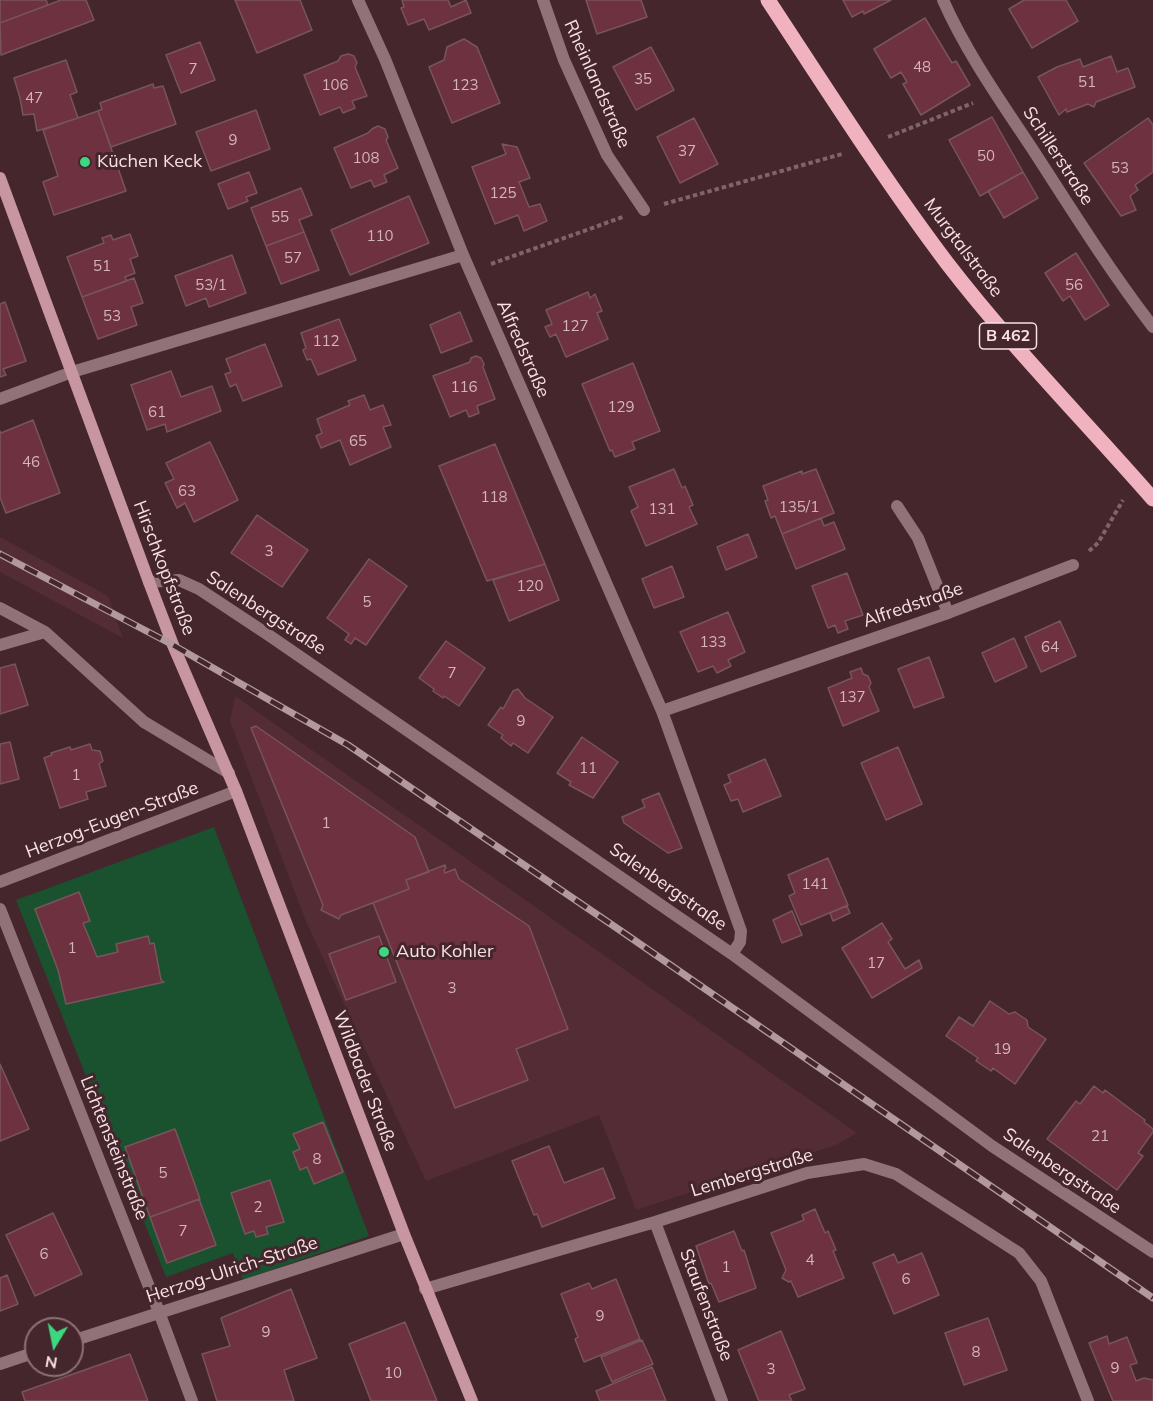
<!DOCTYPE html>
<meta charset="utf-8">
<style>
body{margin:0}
#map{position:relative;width:1153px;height:1401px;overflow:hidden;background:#45262d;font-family:Mulish,sans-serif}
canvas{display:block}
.north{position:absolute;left:24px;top:1317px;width:60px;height:60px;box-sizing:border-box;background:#45262d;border:2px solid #8c7177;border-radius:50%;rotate:190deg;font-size:16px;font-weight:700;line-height:24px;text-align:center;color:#f7e1e5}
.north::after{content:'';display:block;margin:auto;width:21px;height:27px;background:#3cd77e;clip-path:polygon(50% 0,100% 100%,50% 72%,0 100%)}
</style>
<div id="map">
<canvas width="1153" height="1401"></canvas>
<div class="north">N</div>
</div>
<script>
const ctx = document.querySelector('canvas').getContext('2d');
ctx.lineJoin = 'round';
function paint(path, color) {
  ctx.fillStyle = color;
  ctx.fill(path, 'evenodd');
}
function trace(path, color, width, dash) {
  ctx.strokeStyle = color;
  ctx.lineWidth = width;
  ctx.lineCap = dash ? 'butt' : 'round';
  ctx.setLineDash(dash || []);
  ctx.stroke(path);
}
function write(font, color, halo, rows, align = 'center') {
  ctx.font = font + ' Mulish,sans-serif';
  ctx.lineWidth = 6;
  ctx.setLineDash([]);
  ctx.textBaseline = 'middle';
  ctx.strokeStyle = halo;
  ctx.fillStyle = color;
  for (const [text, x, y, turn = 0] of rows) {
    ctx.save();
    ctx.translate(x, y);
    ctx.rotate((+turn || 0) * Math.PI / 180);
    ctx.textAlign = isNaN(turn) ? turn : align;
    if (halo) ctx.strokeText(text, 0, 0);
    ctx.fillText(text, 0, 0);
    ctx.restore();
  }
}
paint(new Path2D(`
 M 0,537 L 108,596 L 123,638 L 0,572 Z
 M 235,696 L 857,1133 L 836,1145 L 636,1210 L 599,1115 L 426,1181 L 305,919 L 230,721 Z`), '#532c35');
paint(new Path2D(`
 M 214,827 L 369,1236 L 243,1280 L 233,1253 L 166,1277 L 16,900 Z`), '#1a5230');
const building = new Path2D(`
 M 0,0 L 46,0 L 48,5 L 0,23 Z
 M 61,0 L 86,0 L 94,20 L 1,55 L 0,23 Z
 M 235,0 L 300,0 L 312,30 L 257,53 Z
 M 402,0 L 448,0 L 451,7 L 466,0 L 471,13 L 429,30 L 424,19 L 408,25 L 401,8 L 404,7 Z
 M 586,0 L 641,0 L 647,17 L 597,34 Z
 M 843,0 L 891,0 L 864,14 L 863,11 L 852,17 Z
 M 1024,0 L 1066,0 L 1078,21 L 1032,48 L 1009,9 Z
 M 925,18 L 952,63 L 956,61 L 970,85 L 921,115 L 903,84 L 907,82 L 901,72 L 891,78 L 874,49 Z
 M 464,39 L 477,47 L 500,103 L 452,123 L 429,67 L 444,60 L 447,47 Z
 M 200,42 L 215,80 L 181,93 L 166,55 Z
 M 651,47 L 674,90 L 636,110 L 613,67 Z
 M 348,54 L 354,56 L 357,63 L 355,67 L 367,96 L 352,101 L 355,108 L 343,113 L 340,107 L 320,115 L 304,75 L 338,61 L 341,56 Z
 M 1111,56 L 1117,72 L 1128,68 L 1135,87 L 1096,102 L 1094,107 L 1088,104 L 1067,112 L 1066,109 L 1059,115 L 1038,77 L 1057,67 L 1080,59 L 1083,67 Z
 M 66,60 L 77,92 L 70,95 L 78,118 L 37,131 L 34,114 L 23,115 L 20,98 L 14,78 Z
 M 153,84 L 154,88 L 163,86 L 176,124 L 111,147 L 98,111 L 102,109 L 100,103 Z
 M 256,110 L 270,149 L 211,171 L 196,132 Z
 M 98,111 L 126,191 L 54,215 L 43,182 L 58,176 L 43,130 Z
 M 992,117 L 1023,172 L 980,196 L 949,140 Z
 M 694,118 L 718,164 L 680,183 L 657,137 Z
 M 1148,118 L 1153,125 L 1153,172 L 1135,185 L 1138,190 L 1130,196 L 1136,210 L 1121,216 L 1084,163 Z
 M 378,126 L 385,129 L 388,137 L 386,140 L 398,168 L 384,175 L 387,182 L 374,187 L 371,180 L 351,188 L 334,148 L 368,133 L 372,129 Z
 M 502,144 L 517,147 L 530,178 L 519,182 L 529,207 L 540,204 L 547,221 L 524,231 L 518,215 L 495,224 L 472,167 L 506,154 Z
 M 249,172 L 257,193 L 246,197 L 248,201 L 228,209 L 218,184 Z
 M 1023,172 L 1038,198 L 1004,218 L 988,191 Z
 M 301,188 L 312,215 L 299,220 L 304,232 L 266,246 L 251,208 Z
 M 409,196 L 429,243 L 350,275 L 331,230 Z
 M 304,232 L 319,270 L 281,284 L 266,246 Z
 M 130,234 L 138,256 L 130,259 L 135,273 L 125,277 L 127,281 L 82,297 L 67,257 L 104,243 L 102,238 L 111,235 L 113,240 Z
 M 1076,253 L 1109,305 L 1085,320 L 1070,296 L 1063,301 L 1045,273 Z
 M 232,255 L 246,293 L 209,307 L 206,298 L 186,306 L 175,276 Z
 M 134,278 L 143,303 L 131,307 L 137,325 L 98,339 L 82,297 Z
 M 588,292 L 590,298 L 595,294 L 602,311 L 597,313 L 608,339 L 566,357 L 556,334 L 550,337 L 545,327 L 552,324 L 546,310 Z
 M 5,302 L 26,361 L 3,369 L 6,375 L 0,377 L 0,304 Z
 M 460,312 L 472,341 L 441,353 L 430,325 Z
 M 339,319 L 356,360 L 318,375 L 311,359 L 307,360 L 303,350 L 306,348 L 301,333 Z
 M 265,344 L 282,386 L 243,401 L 236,384 L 230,387 L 225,374 L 231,372 L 226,359 Z
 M 476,356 L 481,358 L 484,364 L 483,367 L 495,399 L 477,406 L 479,413 L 469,417 L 466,410 L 450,417 L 433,376 L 470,362 L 471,358 Z
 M 633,363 L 660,431 L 632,442 L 635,449 L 615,457 L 612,450 L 610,451 L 582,384 Z
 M 171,371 L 181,397 L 212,386 L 221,411 L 167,432 L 165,424 L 147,430 L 131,385 Z
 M 364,395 L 370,410 L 383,405 L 391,425 L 383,427 L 391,447 L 350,465 L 340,440 L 321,448 L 316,436 L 322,433 L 317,419 L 350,405 L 348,401 Z
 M 33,420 L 60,493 L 6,513 L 0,497 L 0,431 L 1,433 Z
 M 210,442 L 238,500 L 194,522 L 185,503 L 177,508 L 165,483 L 174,479 L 166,463 Z
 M 495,444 L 545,564 L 487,581 L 439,466 Z
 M 674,469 L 682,488 L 685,486 L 693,505 L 689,507 L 697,524 L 646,546 L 631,511 L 638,507 L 629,487 Z
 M 816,469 L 834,513 L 782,534 L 775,516 L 771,518 L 765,501 L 768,500 L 763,486 L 802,471 L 802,474 Z
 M 257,515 L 308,550 L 282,587 L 231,553 Z
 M 821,518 L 824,526 L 834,522 L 845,549 L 796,569 L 782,534 Z
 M 748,534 L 757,557 L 726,570 L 717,547 Z
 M 369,559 L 407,586 L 366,645 L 355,638 L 351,644 L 345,640 L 349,634 L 327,618 Z
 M 545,564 L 559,600 L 509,621 L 493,580 Z
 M 672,566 L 684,597 L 654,608 L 642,579 Z
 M 847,573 L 863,615 L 845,621 L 848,629 L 838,633 L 835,625 L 828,628 L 812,586 Z
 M 728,612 L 745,652 L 728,660 L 731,666 L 717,673 L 713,666 L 698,672 L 680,632 Z
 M 1060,621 L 1076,656 L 1041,672 L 1025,637 Z
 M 1014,638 L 1027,667 L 995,682 L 982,653 Z
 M 446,641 L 485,668 L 459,706 L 444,696 L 443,698 L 433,691 L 434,689 L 419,678 Z
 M 929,657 L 944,697 L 914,708 L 898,669 Z
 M 15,664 L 28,705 L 0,714 L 0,668 Z
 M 861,668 L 863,674 L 868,676 L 871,683 L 869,687 L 879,711 L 843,726 L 828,688 L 852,678 L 850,672 Z
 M 518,689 L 525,698 L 553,717 L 528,753 L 513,743 L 511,746 L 501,738 L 503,735 L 488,725 L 501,707 L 503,709 L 513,691 Z
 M 256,726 L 415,837 L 429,872 L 406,880 L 409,889 L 341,915 L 339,919 L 321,910 L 323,905 L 251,728 Z
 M 582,737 L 618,762 L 593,798 L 569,785 L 571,782 L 557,773 Z
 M 10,742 L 19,779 L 0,784 L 0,744 Z
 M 90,744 L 92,750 L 100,751 L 103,761 L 99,764 L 106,786 L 86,792 L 88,799 L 60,808 L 44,758 L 52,755 L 51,753 L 70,747 L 71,750 Z
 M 898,747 L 922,804 L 886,820 L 861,763 Z
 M 765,759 L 781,796 L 743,812 L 738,799 L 731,801 L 724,785 L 731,782 L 728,775 Z
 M 659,793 L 682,848 L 668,853 L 624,823 L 622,817 L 645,807 L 642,800 Z
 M 828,858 L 848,905 L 801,925 L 789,896 L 795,893 L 788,875 Z
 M 445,865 L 446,868 L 444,870 L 445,873 L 455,869 L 459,879 L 529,926 L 568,1029 L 516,1049 L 528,1080 L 455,1108 L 373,903 L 409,889 L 406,880 Z
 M 79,892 L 90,921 L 83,923 L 97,957 L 118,952 L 116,944 L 148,936 L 150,944 L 154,943 L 161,980 L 164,982 L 66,1004 L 58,970 L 35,909 Z
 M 847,906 L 850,913 L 833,921 L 830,913 Z
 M 792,911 L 802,935 L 782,943 L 773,920 Z
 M 882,923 L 892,939 L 888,942 L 905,969 L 919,960 L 922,968 L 872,998 L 842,948 Z
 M 379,936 L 396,982 L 346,1000 L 329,954 Z
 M 990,1001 L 1009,1014 L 1015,1012 L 1027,1020 L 1028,1027 L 1046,1039 L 1015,1084 L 993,1068 L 991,1071 L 976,1061 L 978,1058 L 946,1036 L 959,1017 L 973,1026 Z
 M 0,1064 L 29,1129 L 0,1141 Z
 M 1094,1086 L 1103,1093 L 1105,1090 L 1145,1120 L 1144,1122 L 1153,1129 L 1153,1132 L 1138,1153 L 1143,1156 L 1117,1190 L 1047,1139 L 1076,1101 L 1080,1104 Z
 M 323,1122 L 343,1172 L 314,1184 L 307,1167 L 300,1170 L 293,1152 L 300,1149 L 293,1134 Z
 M 175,1129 L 200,1199 L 150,1217 L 125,1147 Z
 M 549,1146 L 564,1183 L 603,1168 L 615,1198 L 542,1227 L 537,1214 L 534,1215 L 512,1161 Z
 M 270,1180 L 284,1222 L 266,1227 L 268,1234 L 256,1237 L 254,1231 L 245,1234 L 231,1193 Z
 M 199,1199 L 216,1245 L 167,1263 L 150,1217 Z
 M 815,1209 L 825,1233 L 828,1231 L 836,1250 L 833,1251 L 844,1278 L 798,1297 L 791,1281 L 789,1282 L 782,1278 L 786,1270 L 771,1233 L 804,1220 L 802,1215 Z
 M 53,1213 L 82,1274 L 35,1296 L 6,1235 Z
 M 734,1231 L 742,1251 L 744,1250 L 756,1288 L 719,1302 L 711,1283 L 709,1284 L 696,1246 Z
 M 922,1253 L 939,1295 L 894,1314 L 873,1263 L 894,1254 L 898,1263 Z
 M 7,1275 L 18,1304 L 0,1311 L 0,1278 Z
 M 616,1279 L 640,1339 L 584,1362 L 575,1339 L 578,1337 L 561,1294 L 589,1283 L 592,1289 Z
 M 291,1289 L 317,1358 L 284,1370 L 294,1401 L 217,1401 L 202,1354 L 230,1346 L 221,1318 Z
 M 988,1318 L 1007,1370 L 964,1385 L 945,1333 Z
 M 405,1322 L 437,1401 L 371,1401 L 349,1344 Z
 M 781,1331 L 805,1389 L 789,1395 L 792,1401 L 759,1401 L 738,1350 Z
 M 1107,1336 L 1109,1344 L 1127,1337 L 1137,1363 L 1130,1365 L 1136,1381 L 1144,1378 L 1153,1380 L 1153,1401 L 1113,1401 L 1089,1343 Z
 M 642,1340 L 653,1364 L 612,1382 L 601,1357 Z
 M 130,1354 L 148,1401 L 25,1401 L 22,1392 Z
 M 652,1367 L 666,1401 L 600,1401 L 596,1391 Z`);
paint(building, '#6d3140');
trace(building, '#78545b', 1.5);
trace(new Path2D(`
 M 888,137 L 973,103
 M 664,204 L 842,154
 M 491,264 L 623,217
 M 1089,551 L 1098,543 L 1123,500`), '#80646a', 4, [4.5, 3]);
trace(new Path2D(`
 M 897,506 L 918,538 L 948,613`), '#907278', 12);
trace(new Path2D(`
 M 358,0 L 385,59 L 463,255 L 662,711 L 741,931 L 740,942 L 732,954
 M 543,0 L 564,60 L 607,155 L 644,210
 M 943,0 C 967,54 1002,103 1035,153 C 1073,212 1110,271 1153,327
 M 0,399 L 72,372 L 463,255
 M 149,582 L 179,580 L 199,589 L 270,636 L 732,954 L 992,1146 L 1153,1252
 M 0,608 L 45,632 L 144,722 L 229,773
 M 0,645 L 45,632
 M 662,711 L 948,613 L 1073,565
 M 0,882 L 236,791
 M 0,909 L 159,1312 L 192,1401
 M 655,1222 L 722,1401
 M 425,1289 L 655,1222 L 807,1173 L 864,1164 L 896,1174 L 1019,1253 L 1041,1281 L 1088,1401
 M 72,1341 L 404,1234
 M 0,1364 L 36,1352`), '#907278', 12);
trace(new Path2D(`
 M 0,178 L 149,582 L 173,645 L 236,791 L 404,1234 L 472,1401`), '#c796a0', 12);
trace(new Path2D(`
 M 768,0 C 826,88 883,178 947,263 C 1010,345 1084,420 1153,499`), '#f1b2bf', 15);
const rail = new Path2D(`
 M 0,554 L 173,645 L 348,745 L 624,933 L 1153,1298`);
trace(rail, '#b2999e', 7);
trace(rail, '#45262d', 4.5, [14]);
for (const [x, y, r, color] of [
 [85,162,6,"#3cd77e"],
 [384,952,6,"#3cd77e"]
]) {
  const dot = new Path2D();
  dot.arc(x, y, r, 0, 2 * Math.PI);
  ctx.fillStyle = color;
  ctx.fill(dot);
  trace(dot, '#45262d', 2);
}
write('15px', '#d4b5bc', null, [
 ["48",922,67],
 ["7",193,69],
 ["35",643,79],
 ["51",1087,82],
 ["106",335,85],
 ["123",465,85],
 ["47",34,98],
 ["9",233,140],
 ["37",687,151],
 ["50",986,156],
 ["108",366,158],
 ["53",1120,168],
 ["125",503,193],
 ["55",280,217],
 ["110",380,236],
 ["57",293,258],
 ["51",102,266],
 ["53/1",211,285],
 ["56",1074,285],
 ["53",112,316],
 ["127",575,326],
 ["112",326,341],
 ["116",464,387],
 ["129",621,407],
 ["61",157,412],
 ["65",358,441],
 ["46",31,462],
 ["63",187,491],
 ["118",494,497],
 ["135/1",799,507],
 ["131",662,509],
 ["3",269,551],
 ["120",530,586],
 ["5",367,602],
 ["133",713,642],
 ["64",1050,647],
 ["7",452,673],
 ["137",852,697],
 ["9",521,721],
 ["11",588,768],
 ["1",76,775],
 ["1",326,823],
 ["141",815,884],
 ["1",72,948],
 ["17",876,963],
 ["3",452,988],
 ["19",1002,1049],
 ["21",1100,1136],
 ["8",317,1159],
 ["5",163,1173],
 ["2",258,1207],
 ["7",183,1231],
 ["6",44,1254],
 ["4",810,1260],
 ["1",726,1267],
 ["6",906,1279],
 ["9",600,1316],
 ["9",266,1332],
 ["8",976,1352],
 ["9",1115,1368],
 ["3",771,1369],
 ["10",393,1373]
]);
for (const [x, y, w] of [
 [1008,336,57]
]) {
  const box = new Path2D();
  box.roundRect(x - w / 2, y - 13, w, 26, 4.5);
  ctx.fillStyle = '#45262d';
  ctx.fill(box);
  trace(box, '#f7e1e5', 1.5);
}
write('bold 16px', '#f7e1e5', null, [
 ["B 462",1008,336]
]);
write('18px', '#f7e1e5', '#45262d', [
 ["Rheinlandstraße",597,84,66],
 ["Schillerstraße",1058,156,57],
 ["Murgtalstraße",963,248,53],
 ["Alfredstraße",523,349,66],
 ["Hirschkopfstraße",164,568,69],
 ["Alfredstraße",913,605,-19],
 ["Salenbergstraße",266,613,33],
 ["Herzog-Eugen-Straße",112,820,-21],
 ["Salenbergstraße",668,887,35],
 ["Wildbader Straße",365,1081,69],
 ["Lichtensteinstraße",114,1148,68],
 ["Salenbergstraße",1062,1171,34],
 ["Lembergstraße",752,1173,-17],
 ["Herzog-Ulrich-Straße",232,1270,-18],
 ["Staufenstraße",706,1305,69]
]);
write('18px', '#f7e1e5', '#45262d', [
 ["Küchen Keck",97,162],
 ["Auto Kohler",396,952]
], 'left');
</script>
